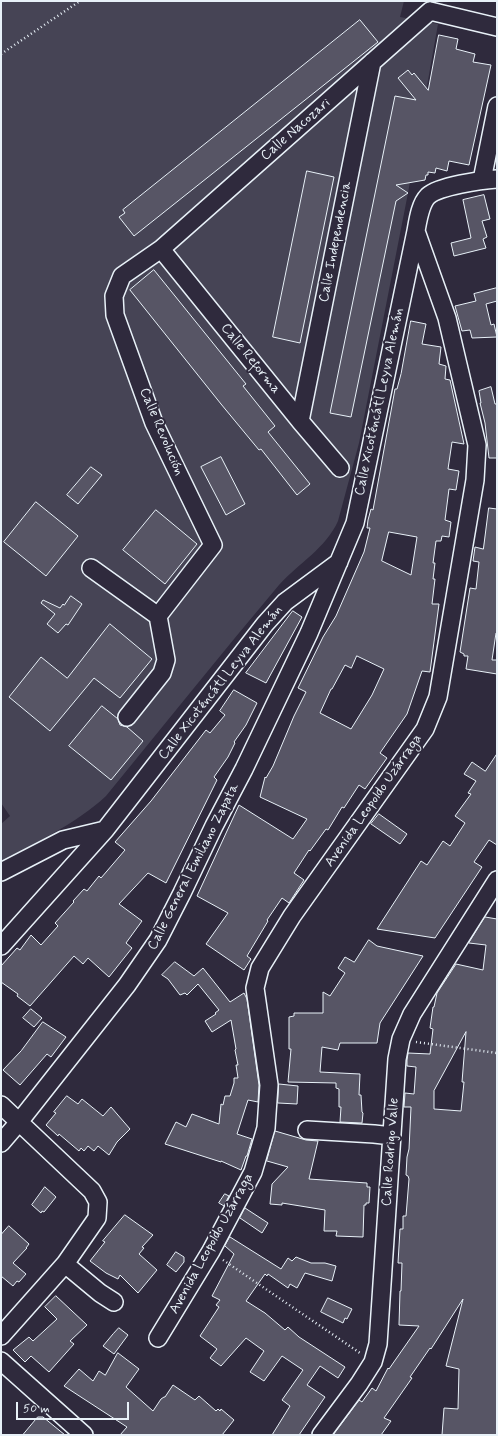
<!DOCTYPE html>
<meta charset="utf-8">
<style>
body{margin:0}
#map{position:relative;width:498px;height:1436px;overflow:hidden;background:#2f2a3d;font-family:Mynerve,sans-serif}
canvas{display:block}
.frame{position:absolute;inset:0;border:2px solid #e8f1f8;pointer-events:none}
.scale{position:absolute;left:16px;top:1402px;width:113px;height:18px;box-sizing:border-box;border:2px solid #e8f1f8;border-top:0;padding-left:5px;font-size:12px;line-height:14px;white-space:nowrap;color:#e8f1f8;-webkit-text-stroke:3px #2f2a3d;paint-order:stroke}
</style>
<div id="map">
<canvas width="498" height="1436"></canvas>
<div class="frame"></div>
<div class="scale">50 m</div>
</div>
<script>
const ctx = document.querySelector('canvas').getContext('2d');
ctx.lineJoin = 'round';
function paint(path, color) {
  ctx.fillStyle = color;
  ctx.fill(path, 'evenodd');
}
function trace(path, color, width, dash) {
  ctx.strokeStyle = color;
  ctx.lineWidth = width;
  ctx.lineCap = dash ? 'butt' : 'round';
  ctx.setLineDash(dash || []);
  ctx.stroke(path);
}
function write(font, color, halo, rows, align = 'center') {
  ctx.font = font + ' Mynerve,sans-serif';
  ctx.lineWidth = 4;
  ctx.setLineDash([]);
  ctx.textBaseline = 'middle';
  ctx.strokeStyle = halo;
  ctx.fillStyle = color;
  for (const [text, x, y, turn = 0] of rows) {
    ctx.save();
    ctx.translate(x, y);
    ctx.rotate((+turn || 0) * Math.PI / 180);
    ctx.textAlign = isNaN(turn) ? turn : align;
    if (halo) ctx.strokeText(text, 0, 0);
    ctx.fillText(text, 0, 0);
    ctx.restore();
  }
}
paint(new Path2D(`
 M 1,1 L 404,1 L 400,17 L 438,24 L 408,193 L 359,443 L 338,521 C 326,548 299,563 279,585 C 221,654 164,725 106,796 C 76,824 36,842 1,862 L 1,824 L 10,816 L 1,803 Z`), '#464455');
const building = new Path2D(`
 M 360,20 L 378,42 L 134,236 L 119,217 L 125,213 L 123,210 Z
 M 439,35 L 458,39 L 456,49 L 475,54 L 473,62 L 491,65 L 469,165 L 449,161 L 447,171 L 436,168 L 435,173 L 428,172 L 428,175 L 426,175 L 425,180 L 396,185 L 408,193 L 396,201 L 351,417 L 330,413 L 395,96 L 416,100 L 398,78 L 408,70 L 412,75 L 414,73 L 428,90 Z
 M 307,171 L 334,177 L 300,343 L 273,337 Z
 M 484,195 L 490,219 L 482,221 L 487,237 L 483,239 L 486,248 L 454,256 L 451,243 L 471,238 L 463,200 Z
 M 154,270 L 246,384 L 243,386 L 275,426 L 268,432 L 310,484 L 297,495 L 261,449 L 259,450 L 221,404 L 130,290 Z
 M 497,288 L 497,301 L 486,304 L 491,325 L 494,324 L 497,337 L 472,338 L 470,330 L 462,331 L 455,306 L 476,301 L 474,294 Z
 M 411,321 L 426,324 L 422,344 L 441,347 L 439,364 L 446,366 L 445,379 L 450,380 L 464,444 L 452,442 L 448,469 L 459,471 L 456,490 L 449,489 L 445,520 L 451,522 L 449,537 L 442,536 L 441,541 L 436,541 L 433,563 L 435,563 L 433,579 L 435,579 L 432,604 L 439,604 L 430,672 L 422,671 L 407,714 L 380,753 L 387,758 L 365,789 L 359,785 L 344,808 L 342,807 L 328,830 L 326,829 L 310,851 L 309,850 L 294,873 L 304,880 L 289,903 L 282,898 L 267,920 L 268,921 L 247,956 L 251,959 L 244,970 L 206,944 L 228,913 L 197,896 L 239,805 L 293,839 L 307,819 L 260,797 L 265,777 L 266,778 L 273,766 L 294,716 L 306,692 L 298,688 L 323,637 L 336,616 L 364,552 L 370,528 L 367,528 L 368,520 L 371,509 L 373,510 L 395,389 L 397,389 L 401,374 ZM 389,532 L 417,537 L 411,575 L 382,561 ZM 357,656 L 384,669 L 372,695 L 351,729 L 320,713 L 331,689 L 332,689 L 345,665 L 351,668 Z
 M 491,387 L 495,404 L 497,404 L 497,458 L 489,458 L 485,423 L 480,403 L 481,403 L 479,391 Z
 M 221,457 L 245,504 L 226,515 L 201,467 Z
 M 91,467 L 102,475 L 78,504 L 67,495 Z
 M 36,502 L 78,536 L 46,576 L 4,542 Z
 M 489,508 L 497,509 L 497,633 L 496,633 L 492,660 L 497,660 L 497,674 L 466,669 L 468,656 L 464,656 L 464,654 L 460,652 L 470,588 L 476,589 L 479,562 L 473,561 L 475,547 L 483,549 Z
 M 156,510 L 197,544 L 165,584 L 123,550 Z
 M 71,596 L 82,604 L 68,625 L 66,624 L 58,633 L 47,624 L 55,614 L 41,603 L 43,600 L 60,608 L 63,604 L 64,605 Z
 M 293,611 L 302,617 L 266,683 L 246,673 Z
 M 110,624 L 152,659 L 120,698 L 94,678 L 50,731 L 9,697 L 41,657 L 67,678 Z
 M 234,690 L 257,703 L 246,725 L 234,742 L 235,743 L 228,757 L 214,777 L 217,780 L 166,883 L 148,873 L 119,904 L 142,921 L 126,943 L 132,948 L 109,977 L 88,958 L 83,964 L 74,956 L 30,1006 L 17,996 L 18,994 L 1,982 L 1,966 L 17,948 L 20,950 L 31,935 L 41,945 L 58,926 L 55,923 L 74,902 L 73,901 L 84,889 L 87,891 L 99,876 L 101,878 L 125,850 L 115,842 L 151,801 L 206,730 L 210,733 L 225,715 L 220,711 Z
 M 102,706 L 118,719 L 120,725 L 127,727 L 143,741 L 111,780 L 69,746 Z
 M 497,754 L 497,845 L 489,840 L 474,862 L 482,867 L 435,938 L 377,929 L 421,861 L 427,865 L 443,841 L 450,846 L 465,823 L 455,816 L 471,794 L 468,793 L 476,781 L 464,774 L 472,762 L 485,771 Z
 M 379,814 L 407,834 L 400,844 L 371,824 Z
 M 485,917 L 497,919 L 497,1435 L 442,1435 L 444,1408 L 458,1409 L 459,1369 L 446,1366 L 463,1299 L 431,1349 L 430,1348 L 410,1377 L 412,1378 L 384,1418 L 391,1421 L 381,1435 L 333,1435 L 359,1400 L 362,1402 L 372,1388 L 376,1391 L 388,1368 L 389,1369 L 419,1326 L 399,1325 L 400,1291 L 401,1291 L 402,1263 L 398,1263 L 400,1229 L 403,1229 L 403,1216 L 406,1216 L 409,1179 L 408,1176 L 406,1175 L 407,1157 L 409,1149 L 411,1107 L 404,1107 L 405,1093 L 414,1094 L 416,1067 L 407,1066 L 407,1060 L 408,1053 L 430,1054 L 433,1029 L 430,1028 L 433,1007 L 434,1007 L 437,993 L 456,964 L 483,970 L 486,945 L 469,943 ZM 466,1032 L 462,1082 L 464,1082 L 461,1111 L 434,1109 L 434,1091 Z
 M 369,940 L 377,946 L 423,956 L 380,1023 L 377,1043 L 340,1043 L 338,1050 L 322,1047 L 320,1072 L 360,1074 L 359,1095 L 361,1095 L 362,1112 L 363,1113 L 362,1123 L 340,1122 L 341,1107 L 339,1107 L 339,1089 L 336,1088 L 336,1083 L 288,1082 L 291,1049 L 289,1049 L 289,1017 L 294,1016 L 294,1013 L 323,1013 L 323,992 L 330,996 L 345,973 L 338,968 L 345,957 L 354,962 Z
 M 175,962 L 194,976 L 203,968 L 230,1002 L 244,993 L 247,999 L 259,1085 L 258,1102 L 248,1100 L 237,1134 L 252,1139 L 247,1156 L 246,1156 L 241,1170 L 221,1161 L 221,1162 L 165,1144 L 176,1122 L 186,1127 L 192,1114 L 219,1124 L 221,1104 L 223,1105 L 225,1096 L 230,1096 L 234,1083 L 234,1078 L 238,1078 L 236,1065 L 238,1065 L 235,1050 L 236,1049 L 231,1020 L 212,1032 L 205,1021 L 216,1014 L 215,1013 L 219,1010 L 198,984 L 187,995 L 185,993 L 180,995 L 168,979 L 162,975 Z
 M 31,1009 L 42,1018 L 34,1027 L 23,1018 Z
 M 43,1022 L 66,1037 L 51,1057 L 47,1054 L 20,1085 L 3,1070 L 21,1051 Z
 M 279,1084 L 298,1086 L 297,1104 L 278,1103 Z
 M 67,1096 L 78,1104 L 82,1099 L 103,1116 L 111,1107 L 130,1129 L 117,1142 L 109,1155 L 98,1146 L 94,1151 L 88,1146 L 84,1151 L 81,1148 L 79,1151 L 59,1134 L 58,1136 L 46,1125 L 56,1113 L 54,1112 Z
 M 275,1131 L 306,1140 L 318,1141 L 309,1179 L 367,1183 L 367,1187 L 370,1187 L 369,1203 L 366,1203 L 366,1205 L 364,1205 L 363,1237 L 336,1236 L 337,1231 L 324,1231 L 325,1210 L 282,1203 L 282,1205 L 270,1204 L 272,1184 L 288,1167 L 267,1161 Z
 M 45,1187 L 56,1197 L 44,1212 L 42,1211 L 41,1213 L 32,1205 Z
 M 225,1194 L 229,1196 L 224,1206 L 219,1203 Z
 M 245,1208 L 268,1223 L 262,1233 L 240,1218 Z
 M 125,1215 L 153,1235 L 142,1247 L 144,1248 L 139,1254 L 157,1270 L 138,1293 L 120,1275 L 118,1279 L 106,1273 L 90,1261 L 105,1242 L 103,1241 Z
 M 9,1226 L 29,1244 L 26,1248 L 27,1248 L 13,1263 L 26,1274 L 19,1282 L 17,1281 L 13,1286 L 1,1276 L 1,1235 Z
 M 230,1237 L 281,1269 L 288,1258 L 292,1261 L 296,1257 L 311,1263 L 325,1263 L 336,1266 L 332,1281 L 305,1273 L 297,1288 L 290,1284 L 288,1288 L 268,1274 L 267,1276 L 265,1274 L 246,1301 L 265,1313 L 285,1330 L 288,1327 L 299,1337 L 345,1367 L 338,1378 L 320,1366 L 307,1385 L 325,1397 L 299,1435 L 272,1435 L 290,1406 L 282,1400 L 303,1370 L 282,1356 L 264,1381 L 250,1372 L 264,1351 L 246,1338 L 221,1366 L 210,1358 L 217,1349 L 200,1336 L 219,1307 L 216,1305 L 220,1300 L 212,1296 L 234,1254 L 225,1246 Z
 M 176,1252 L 184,1257 L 184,1262 L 176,1272 L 167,1265 Z
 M 56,1296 L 87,1325 L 70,1341 L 74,1344 L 49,1372 L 31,1356 L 25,1362 L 13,1350 L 29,1337 L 33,1341 L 57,1319 L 45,1307 Z
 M 328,1298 L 352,1309 L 347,1319 L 345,1318 L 343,1323 L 321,1312 Z
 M 119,1328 L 128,1335 L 114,1354 L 103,1346 L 113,1334 Z
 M 118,1353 L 139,1369 L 126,1387 L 153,1411 L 161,1399 L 164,1397 L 165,1397 L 173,1385 L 195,1400 L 199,1396 L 216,1411 L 218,1409 L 220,1411 L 221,1409 L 234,1420 L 222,1435 L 120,1435 L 127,1427 L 64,1386 L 79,1369 L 93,1381 L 99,1371 L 105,1375 Z
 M 38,1417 L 43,1417 L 65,1435 L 23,1435 Z`);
paint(building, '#575565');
trace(building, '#e8f1f8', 1);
const minor = new Path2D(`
 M 430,11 L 497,27
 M 482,180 L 497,106
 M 161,249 L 300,421 L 340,468
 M 300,421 L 372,62
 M 91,568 L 158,616
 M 127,717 L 162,673 L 166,660 L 158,616 L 213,545 L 154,423 L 115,315 L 114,296 L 122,276 L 161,249 L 430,11
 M 1,872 L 63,840 L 105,830
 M 1,946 L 105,830 L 265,624 L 285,602 L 339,562
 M 1,1105 L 92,1191 L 98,1202 L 97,1218 L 65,1264 L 1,1336
 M 307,1130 L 374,1134 L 392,1136
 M 1,1143 L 19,1122 L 127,985 L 158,940 L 182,893 L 214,826 L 244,769 L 309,633 L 355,523 L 416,231 C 418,220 420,204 428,196 C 439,186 481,180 497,179
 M 65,1264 L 100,1293 L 114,1302
 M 158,1338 L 211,1251 L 253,1172 L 266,1128 L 269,1085 L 255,988 L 260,968 L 292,916 L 425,729 L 438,697 L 475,480 L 477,445 L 447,318 L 416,231
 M 1,1361 L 84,1435
 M 321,1435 L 359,1384 L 373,1362 L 378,1344 L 397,1059 L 401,1039 L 412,1014 L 497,880`);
trace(minor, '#e8f1f8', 20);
trace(new Path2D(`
 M 1,54 L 80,1
 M 416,1042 L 497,1053
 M 223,1260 L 360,1353`), '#e8f1f8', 2.5, [1, 3]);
trace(minor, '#2f2a3d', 17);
write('14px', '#e8f1f8', '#2f2a3d', [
 ["Calle Nacozari",296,130,-41],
 ["Calle Independencia",336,242,-79],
 ["Calle Reforma",250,359,51],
 ["Calle Xicoténcátl Leyva Alemán",380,402,-78],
 ["Calle Revolución",161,432,67],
 ["Calle Xicoténcátl Leyva Alemán",221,683,-52],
 ["Avenida Leopoldo Uzárraga",374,801,-55],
 ["Calle General Emiliano Zapata",194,867,-63],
 ["Calle Rodrigo Valle",391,1152,-86],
 ["Avenida Leopoldo Uzárraga",212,1244,-61]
]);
</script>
